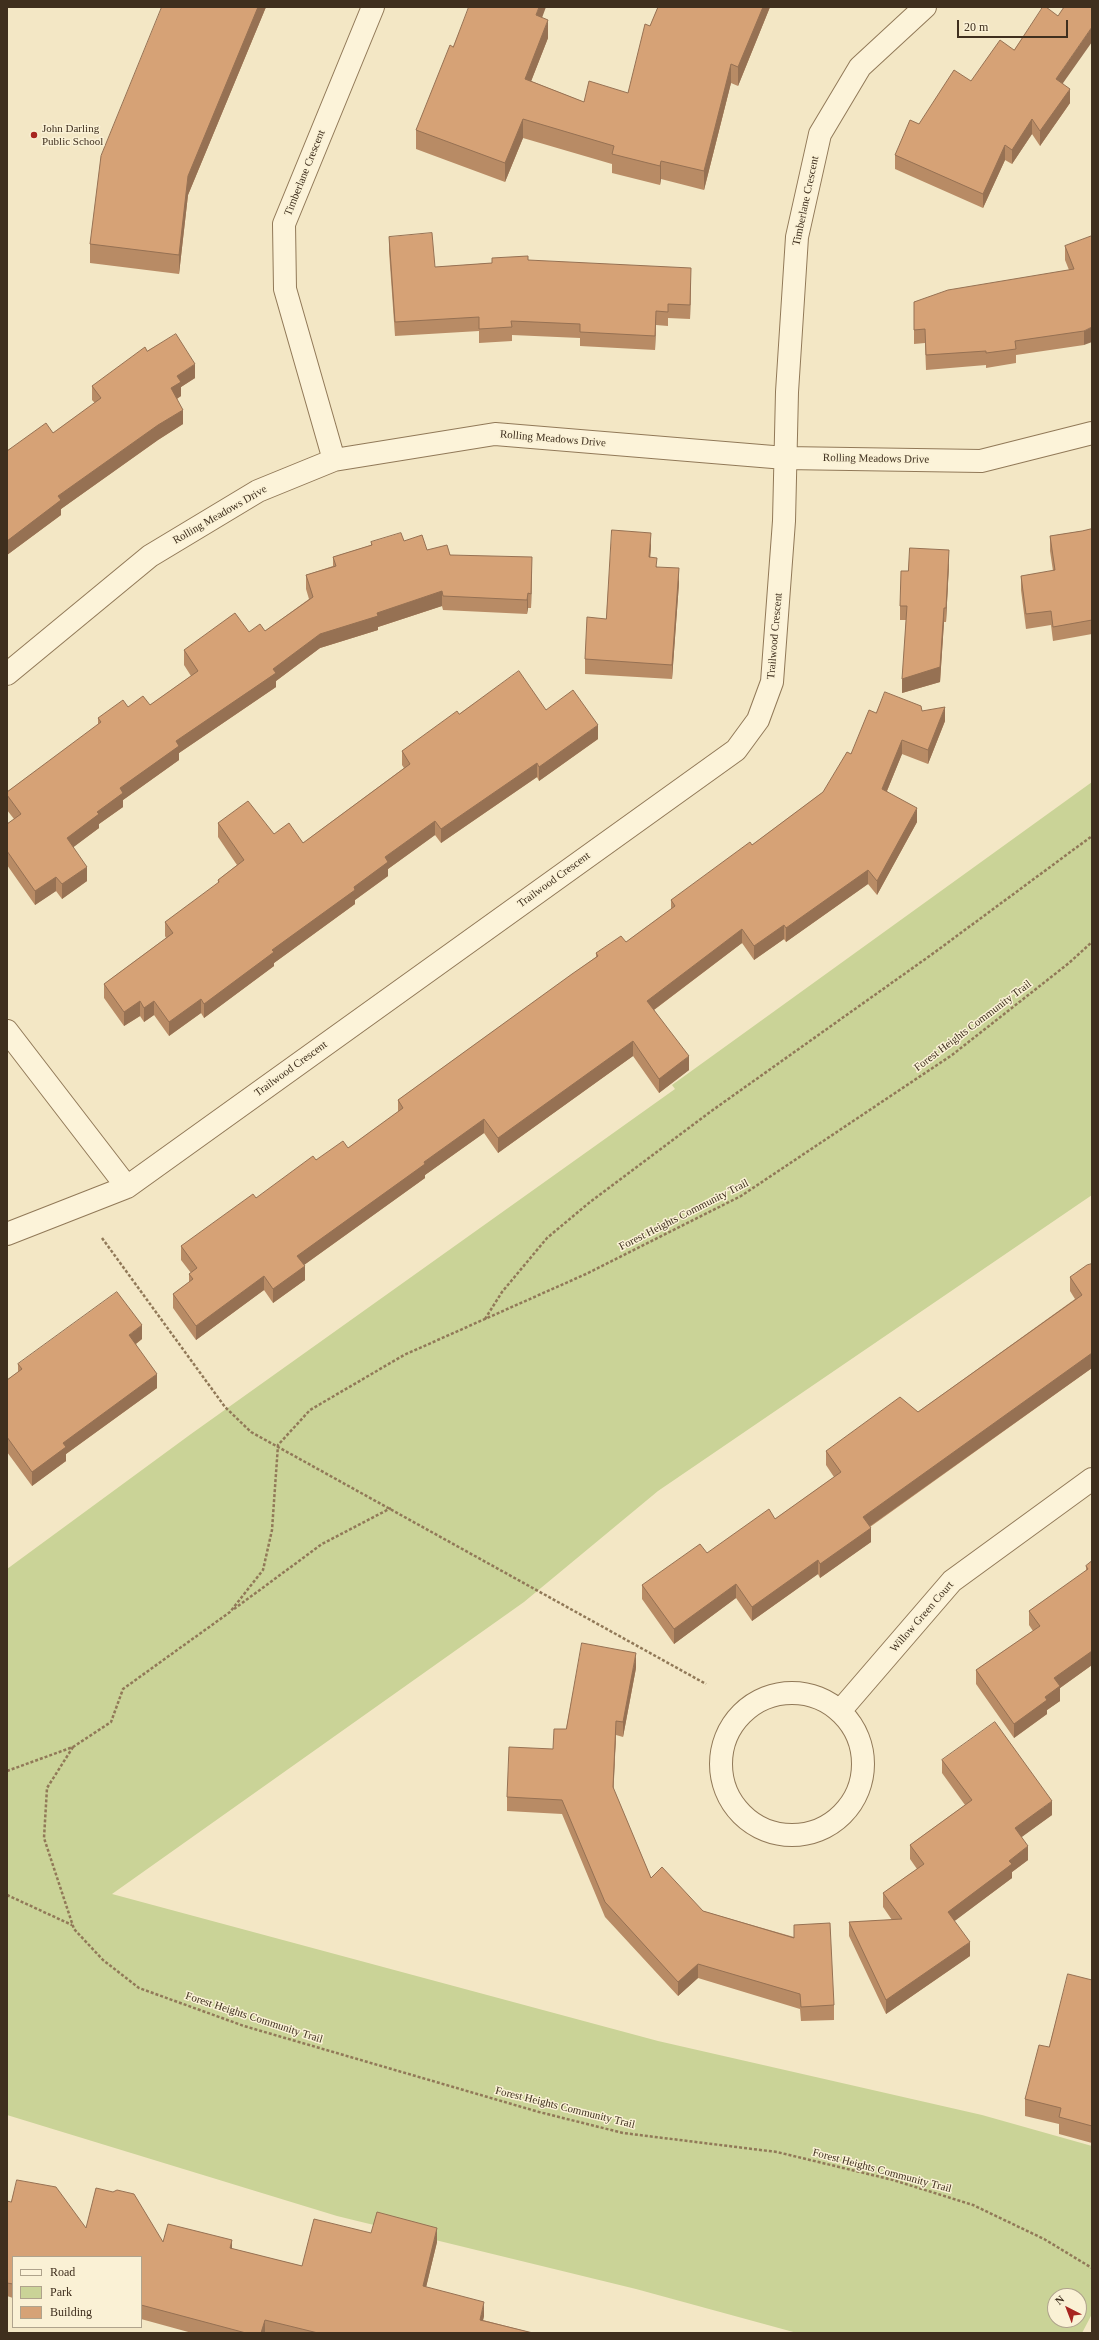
<!DOCTYPE html>
<style>
body{margin:0}
#map{position:relative;width:1099px;height:2340px;overflow:hidden;background:#f3e7c5;font-family:Georgia,serif}
canvas{display:block}
.frame{position:absolute;inset:0;border:8px solid #3f2f1e;pointer-events:none}
.legend{position:absolute;left:12px;top:2256px;width:130px;height:72px;box-sizing:border-box;background:#faf1d5;border:1px solid #afa38c;margin:0;padding:5px 7px;list-style:none;font-size:12px;color:#3f2f1e}
.legend li{display:flex;align-items:center;gap:8px;height:20px}
.legend b{width:20px;border:1px solid #afa38c}
.north{position:absolute;left:1047px;top:2288px;width:40px;height:40px;box-sizing:border-box;background:#faf1d5;border:1px solid #afa38c;border-radius:50%;rotate:318deg;font-size:11px;font-weight:700;line-height:16px;text-align:center;color:#3f2f1e}
.north::after{content:'';display:block;margin:auto;width:14px;height:18px;background:#a72520;clip-path:polygon(50% 0,100% 100%,50% 72%,0 100%)}
.scale{position:absolute;left:957px;top:20px;width:111px;height:18px;box-sizing:border-box;border:2px solid #3f2f1e;border-top:0;padding-left:5px;font-size:12px;line-height:14px;white-space:nowrap;color:#3f2f1e;-webkit-text-stroke:3px #faf1d5;paint-order:stroke}
</style>
<div id="map">
<canvas width="1099" height="2340"></canvas>
<div class="frame"></div>
<ul class="legend">
<li><b style="height:5px;background:#fcf3d9"></b>Road</li>
<li><b style="height:11px;background:#cad397"></b>Park</li>
<li><b style="height:11px;background:#d6a276"></b>Building</li>
</ul>
<div class="north">N</div>
<div class="scale">20 m</div>
</div>
<script>
const ctx = document.querySelector('canvas').getContext('2d');
ctx.lineJoin = 'round';
function paint(path, color) {
  ctx.fillStyle = color;
  ctx.fill(path, 'evenodd');
}
function trace(path, color, width, dash) {
  ctx.strokeStyle = color;
  ctx.lineWidth = width;
  ctx.lineCap = dash ? 'butt' : 'round';
  ctx.setLineDash(dash || []);
  ctx.stroke(path);
}
function write(font, color, halo, rows, align = 'center') {
  ctx.font = font + ' Georgia,serif';
  ctx.lineWidth = 3;
  ctx.setLineDash([]);
  ctx.textBaseline = 'middle';
  ctx.strokeStyle = halo;
  ctx.fillStyle = color;
  for (const [text, x, y, turn = 0] of rows) {
    ctx.save();
    ctx.translate(x, y);
    ctx.rotate((+turn || 0) * Math.PI / 180);
    ctx.textAlign = isNaN(turn) ? turn : align;
    if (halo) ctx.strokeText(text, 0, 0);
    ctx.fillText(text, 0, 0);
    ctx.restore();
  }
}
paint(new Path2D(`
 M 1092,782 L 1092,1195 L 658,1491 L 524,1602 L 112,1894 L 658,2041 L 982,2115 L 1092,2146 L 1092,2314 L 1082,2333 L 797,2333 L 636,2289 L 337,2216 L 7,2115 L 7,1569 L 191,1434 L 675,1089 L 672,1085 ZM 1055,2296 L 1079,2296 L 1079,2320 L 1055,2320 Z`), '#cad397');
const street = new Path2D(`
 M 334,460 L 285,289 L 284,224 L 373,7
 M 7,674 L 150,556 L 258,491 L 334,460 L 495,434 L 785,458 L 981,461 L 1092,433
 M 7,1031 L 127,1187
 M 7,1234 L 127,1187 L 736,750 L 758,720 L 772,682 L 784,521 L 787,392 L 797,237 L 820,134 L 860,67 L 925,7
 M721 1764a71 71 0 1 1 142 0a71 71 0 1 1-142 0Z
 M 840,1711 L 952,1581 L 1092,1479`);
trace(street, '#917958', 24);
trace(new Path2D(`
 M 102,1238 L 225,1407 L 251,1432 L 706,1684
 M 485,1319 L 502,1292 L 547,1238 L 590,1202 L 710,1112 L 931,955 L 1092,836
 M 234,1609 L 322,1544 L 391,1508
 M 73,1747 L 47,1788 L 44,1838 L 74,1929 L 103,1960 L 139,1988 L 244,2026 L 539,2112 L 623,2133 L 777,2152 L 893,2180 L 973,2205 L 1044,2239 L 1092,2268
 M 7,1771 L 73,1747 L 111,1722 L 123,1689 L 230,1612 L 263,1570 L 272,1530 L 278,1445 L 310,1410 L 404,1355 L 586,1274 L 741,1196 L 952,1055 L 1069,963 L 1092,942
 M 7,1895 L 72,1925`), '#917958', 2.5, [3, 2]);
trace(street, '#fcf3d9', 22);
paint(new Path2D(`
 M 162,7 L 266,7 L 188,195 L 179,274 L 90,263 L 90,244 Z
 M 658,7 L 770,7 L 738,86 L 731,83 L 704,190 L 661,179 L 660,185 L 612,173 L 612,164 L 523,138 L 505,182 L 416,149 L 416,130 L 453,47 L 542,18 L 548,38 L 531,81 L 584,102 L 628,93 L 650,26 Z
 M 1058,16 L 1063,83 L 1070,103 L 1040,146 L 1032,134 L 1012,164 L 1005,160 L 983,208 L 895,169 L 895,155 L 919,124 L 971,81 L 1014,50 Z
 M 1092,236 L 1084,345 L 1016,355 L 1016,363 L 986,368 L 986,365 L 926,370 L 925,343 L 914,344 L 914,302 L 1069,270 L 1065,260 L 1065,246 Z
 M 389,237 L 435,267 L 492,263 L 528,260 L 691,283 L 690,319 L 668,318 L 668,326 L 656,325 L 655,350 L 580,346 L 580,338 L 512,335 L 512,341 L 479,343 L 479,331 L 395,336 L 389,251 Z
 M 147,351 L 195,378 L 181,387 L 181,396 L 177,399 L 183,424 L 158,440 L 61,509 L 61,515 L 7,555 L 7,451 L 53,433 L 95,403 L 92,400 L 92,386 Z
 M 1092,529 L 1092,634 L 1053,641 L 1051,625 L 1026,629 L 1021,590 L 1021,576 L 1053,571 L 1050,551 L 1050,536 L 1082,531 Z
 M 404,541 L 427,550 L 532,572 L 531,608 L 528,608 L 527,614 L 443,610 L 442,606 L 378,627 L 378,630 L 320,648 L 276,681 L 276,687 L 179,753 L 179,760 L 123,800 L 123,807 L 99,824 L 99,828 L 73,847 L 87,881 L 62,899 L 56,891 L 35,905 L 7,865 L 7,824 L 14,819 L 7,810 L 7,792 L 98,725 L 98,718 L 128,707 L 150,705 L 191,676 L 184,665 L 184,650 L 249,632 L 265,631 L 309,599 L 306,589 L 306,575 L 333,566 L 333,557 L 371,545 L 371,542 Z
 M 651,547 L 650,557 L 657,567 L 679,583 L 672,679 L 585,674 L 585,659 L 606,619 Z
 M 949,564 L 946,622 L 944,622 L 940,682 L 902,693 L 906,620 L 900,620 L 900,606 L 908,571 Z
 M 546,710 L 598,739 L 539,781 L 537,777 L 441,843 L 435,835 L 388,869 L 388,876 L 355,900 L 355,904 L 274,963 L 274,966 L 204,1018 L 201,1013 L 169,1036 L 154,1015 L 144,1022 L 140,1016 L 124,1026 L 104,998 L 104,984 L 166,938 L 165,936 L 165,922 L 218,884 L 218,880 L 237,865 L 218,837 L 218,823 L 274,834 L 303,843 L 404,768 L 402,765 L 402,751 L 459,714 Z
 M 922,711 L 945,721 L 928,764 L 902,754 L 887,791 L 917,822 L 877,895 L 868,884 L 786,942 L 784,939 L 754,960 L 742,943 L 654,1010 L 689,1070 L 659,1093 L 633,1056 L 498,1153 L 484,1133 L 425,1175 L 425,1178 L 304,1265 L 305,1280 L 273,1303 L 264,1290 L 196,1340 L 173,1308 L 173,1294 L 189,1282 L 189,1274 L 191,1273 L 181,1260 L 181,1246 L 316,1160 L 348,1148 L 398,1112 L 398,1100 L 596,957 L 596,953 L 626,942 L 671,909 L 671,900 L 752,845 L 823,792 L 851,754 L 876,713 Z
 M 1092,1264 L 1092,1368 L 870,1527 L 871,1542 L 820,1578 L 818,1574 L 752,1621 L 736,1598 L 674,1644 L 642,1599 L 642,1585 L 775,1519 L 834,1477 L 826,1465 L 826,1451 L 918,1412 L 1075,1299 L 1070,1291 L 1070,1277 Z
 M 142,1339 L 136,1344 L 157,1388 L 66,1454 L 66,1461 L 32,1486 L 7,1452 L 7,1380 L 18,1372 L 18,1364 Z
 M 1092,1561 L 1092,1665 L 1060,1688 L 1060,1701 L 1047,1710 L 1047,1714 L 1014,1738 L 976,1684 L 976,1670 L 1033,1631 L 1029,1625 L 1029,1611 L 1086,1571 L 1086,1566 Z
 M 636,1668 L 623,1737 L 616,1735 L 613,1788 L 651,1878 L 703,1911 L 794,1937 L 794,1925 L 834,2005 L 834,2020 L 801,2021 L 800,2009 L 698,1978 L 678,1996 L 605,1917 L 562,1814 L 507,1811 L 507,1797 L 553,1749 Z
 M 942,1760 L 1052,1815 L 1021,1837 L 1028,1860 L 1012,1872 L 1012,1878 L 954,1921 L 970,1956 L 886,2014 L 849,1936 L 849,1922 L 892,1920 L 883,1907 L 883,1893 L 917,1869 L 910,1859 L 910,1845 L 965,1805 L 942,1773 Z
 M 1092,1980 L 1092,2143 L 1059,2134 L 1059,2124 L 1025,2116 L 1025,2099 L 1049,2047 Z
 M 7,2201 L 86,2228 L 163,2242 L 232,2249 L 302,2266 L 371,2233 L 437,2242 L 426,2287 L 484,2316 L 483,2320 L 533,2333 L 192,2333 L 141,2319 L 141,2257 L 13,2257 L 13,2298 L 7,2296 Z`), '#b88b65');
paint(new Path2D(`
 M 258,7 L 266,7 L 188,195 L 179,274 L 179,255 L 188,176 Z
 M 539,7 L 546,7 L 536,34 L 536,15 Z
 M 763,7 L 770,7 L 738,86 L 738,67 Z
 M 548,20 L 548,38 L 525,97 L 525,79 Z
 M 1092,27 L 1092,42 L 1056,93 L 1056,79 Z
 M 731,64 L 731,83 L 704,190 L 704,171 Z
 M 1070,89 L 1070,103 L 1040,146 L 1040,131 Z
 M 523,119 L 523,138 L 505,182 L 505,163 Z
 M 1032,119 L 1032,134 L 1012,164 L 1012,150 Z
 M 1005,145 L 1005,160 L 983,208 L 983,194 Z
 M 661,161 L 661,179 L 660,185 L 660,166 Z
 M 691,268 L 691,283 L 690,319 L 690,305 Z
 M 656,311 L 656,325 L 655,350 L 655,336 Z
 M 1092,327 L 1092,342 L 1084,345 L 1084,331 Z
 M 195,364 L 195,378 L 181,387 L 181,396 L 171,402 L 171,388 L 177,376 Z
 M 183,410 L 183,424 L 158,440 L 61,509 L 61,515 L 7,555 L 7,541 L 58,496 L 158,425 Z
 M 651,533 L 651,547 L 649,572 L 649,557 Z
 M 949,550 L 949,564 L 946,622 L 946,608 Z
 M 532,557 L 532,572 L 531,608 L 531,594 Z
 M 679,568 L 679,583 L 672,679 L 672,665 Z
 M 442,591 L 442,606 L 378,627 L 378,630 L 320,648 L 276,681 L 276,687 L 179,753 L 179,760 L 123,800 L 123,807 L 99,824 L 99,828 L 67,852 L 67,838 L 97,812 L 120,788 L 176,741 L 320,634 L 377,613 Z
 M 528,593 L 528,608 L 527,614 L 527,600 Z
 M 944,608 L 944,622 L 940,682 L 902,693 L 902,679 Z
 M 945,707 L 945,721 L 928,764 L 928,750 Z
 M 598,725 L 598,739 L 539,781 L 539,767 Z
 M 902,740 L 902,754 L 882,803 L 882,789 Z
 M 537,763 L 537,777 L 441,843 L 441,829 Z
 M 917,808 L 917,822 L 877,895 L 877,881 Z
 M 435,821 L 435,835 L 388,869 L 388,876 L 355,900 L 355,904 L 274,963 L 274,966 L 204,1018 L 204,1004 L 272,950 L 354,887 L 385,857 Z
 M 87,867 L 87,881 L 62,899 L 62,884 Z
 M 868,870 L 868,884 L 786,942 L 786,928 Z
 M 56,877 L 56,891 L 35,905 L 35,891 Z
 M 784,925 L 784,939 L 754,960 L 754,946 Z
 M 742,929 L 742,943 L 647,1015 L 647,1001 Z
 M 201,999 L 201,1013 L 169,1036 L 169,1022 Z
 M 140,1001 L 140,1016 L 124,1026 L 124,1012 Z
 M 154,1001 L 154,1015 L 144,1022 L 144,1008 Z
 M 633,1041 L 633,1056 L 498,1153 L 498,1138 Z
 M 689,1056 L 689,1070 L 659,1093 L 659,1079 Z
 M 484,1119 L 484,1133 L 425,1175 L 425,1178 L 297,1270 L 297,1256 L 424,1162 Z
 M 305,1266 L 305,1280 L 273,1303 L 273,1289 Z
 M 264,1276 L 264,1290 L 196,1340 L 196,1326 Z
 M 142,1325 L 142,1339 L 129,1349 L 129,1335 Z
 M 1092,1353 L 1092,1368 L 863,1531 L 863,1517 Z
 M 157,1374 L 157,1388 L 66,1454 L 66,1461 L 32,1486 L 32,1472 L 63,1443 Z
 M 871,1528 L 871,1542 L 820,1578 L 820,1564 Z
 M 818,1560 L 818,1574 L 752,1621 L 752,1607 Z
 M 736,1584 L 736,1598 L 674,1644 L 674,1629 Z
 M 1092,1651 L 1092,1665 L 1060,1688 L 1060,1701 L 1047,1710 L 1047,1714 L 1014,1738 L 1014,1724 L 1045,1697 L 1054,1678 Z
 M 636,1653 L 636,1668 L 623,1737 L 623,1722 Z
 M 616,1721 L 616,1735 L 613,1801 L 613,1787 Z
 M 1052,1801 L 1052,1815 L 1015,1842 L 1015,1828 Z
 M 1028,1846 L 1028,1860 L 1012,1872 L 1012,1878 L 948,1926 L 948,1912 L 1009,1861 Z
 M 970,1942 L 970,1956 L 886,2014 L 886,2000 Z
 M 698,1964 L 698,1978 L 678,1996 L 678,1982 Z
 M 437,2228 L 437,2242 L 423,2300 L 423,2286 Z
 M 232,2240 L 232,2254 L 230,2248 Z
 M 484,2302 L 484,2316 L 480,2333 L 480,2320 Z
 M 265,2320 L 265,2333 L 261,2333 Z`), '#967153');
const building = new Path2D(`
 M 162,7 L 258,7 L 188,176 L 179,255 L 90,244 L 101,156 Z
 M 469,7 L 539,7 L 536,15 L 548,20 L 525,79 L 584,102 L 589,81 L 628,93 L 645,24 L 650,26 L 658,7 L 763,7 L 738,67 L 731,64 L 704,171 L 661,161 L 660,166 L 612,154 L 614,146 L 523,119 L 505,163 L 416,130 L 450,45 L 453,47 Z
 M 1043,7 L 1046,7 L 1058,16 L 1064,7 L 1092,7 L 1092,27 L 1056,79 L 1070,89 L 1040,131 L 1032,119 L 1012,150 L 1005,145 L 983,194 L 895,155 L 910,120 L 919,124 L 954,70 L 971,81 L 1000,40 L 1014,50 Z
 M 432,233 L 435,267 L 492,263 L 492,258 L 528,256 L 528,260 L 691,268 L 690,305 L 668,304 L 668,312 L 656,311 L 655,336 L 580,332 L 580,324 L 511,321 L 512,327 L 479,329 L 479,317 L 395,322 L 389,237 Z
 M 1092,236 L 1092,327 L 1084,331 L 1015,341 L 1016,349 L 986,353 L 986,351 L 926,355 L 925,329 L 914,330 L 914,302 L 948,290 L 1074,269 L 1065,246 Z
 M 176,334 L 195,364 L 177,376 L 181,382 L 171,388 L 183,410 L 158,425 L 58,496 L 61,500 L 7,541 L 7,451 L 46,423 L 53,433 L 101,398 L 92,386 L 145,347 L 147,351 Z
 M 1092,529 L 1092,620 L 1053,627 L 1051,611 L 1026,614 L 1021,576 L 1055,570 L 1050,536 L 1082,531 Z
 M 612,530 L 651,533 L 649,557 L 657,558 L 656,567 L 679,568 L 672,665 L 585,659 L 587,617 L 606,619 Z
 M 401,533 L 404,541 L 422,535 L 427,550 L 447,545 L 450,555 L 532,557 L 531,594 L 528,593 L 527,600 L 443,596 L 442,591 L 377,613 L 378,616 L 320,634 L 273,669 L 276,673 L 176,741 L 179,746 L 120,788 L 123,793 L 97,812 L 99,814 L 67,838 L 87,867 L 62,884 L 56,877 L 35,891 L 7,851 L 7,824 L 21,814 L 7,795 L 7,792 L 101,722 L 98,718 L 123,700 L 128,707 L 143,696 L 150,705 L 198,671 L 184,650 L 235,613 L 249,632 L 260,624 L 265,631 L 313,597 L 306,575 L 336,566 L 333,557 L 372,545 L 371,542 Z
 M 910,548 L 949,550 L 946,608 L 944,608 L 940,667 L 902,679 L 907,606 L 900,606 L 901,571 L 908,571 Z
 M 519,671 L 546,710 L 573,690 L 598,725 L 539,767 L 537,763 L 441,829 L 435,821 L 385,857 L 388,862 L 354,887 L 355,890 L 272,950 L 274,952 L 204,1004 L 201,999 L 169,1022 L 154,1001 L 144,1008 L 140,1001 L 124,1012 L 104,984 L 173,933 L 165,922 L 219,882 L 218,880 L 244,860 L 218,823 L 248,801 L 274,834 L 289,823 L 303,843 L 410,764 L 402,751 L 457,711 L 459,714 Z
 M 885,692 L 921,706 L 922,711 L 945,707 L 928,750 L 902,740 L 882,789 L 917,808 L 877,881 L 868,870 L 786,928 L 784,925 L 754,946 L 742,929 L 647,1001 L 689,1056 L 659,1079 L 633,1041 L 498,1138 L 484,1119 L 424,1162 L 425,1164 L 297,1256 L 305,1266 L 273,1289 L 264,1276 L 196,1326 L 173,1294 L 193,1279 L 189,1274 L 197,1268 L 181,1246 L 253,1194 L 256,1198 L 313,1156 L 316,1160 L 343,1141 L 348,1148 L 403,1108 L 398,1100 L 572,974 L 598,956 L 596,953 L 621,936 L 626,942 L 675,906 L 671,900 L 750,842 L 752,845 L 823,792 L 847,752 L 851,754 L 869,710 L 876,713 Z
 M 1092,1264 L 1092,1353 L 863,1517 L 871,1528 L 820,1564 L 818,1560 L 752,1607 L 736,1584 L 674,1629 L 642,1585 L 700,1544 L 707,1553 L 769,1509 L 775,1519 L 841,1472 L 826,1451 L 900,1397 L 918,1412 L 1082,1295 L 1070,1277 L 1087,1265 Z
 M 117,1292 L 142,1325 L 129,1335 L 157,1374 L 63,1443 L 66,1447 L 32,1472 L 7,1437 L 7,1380 L 22,1369 L 18,1364 Z
 M 1092,1561 L 1092,1651 L 1054,1678 L 1060,1686 L 1045,1697 L 1047,1700 L 1014,1724 L 976,1670 L 1040,1626 L 1029,1611 L 1088,1569 L 1086,1566 Z
 M 582,1643 L 636,1653 L 623,1722 L 616,1721 L 613,1787 L 651,1878 L 662,1867 L 703,1911 L 794,1938 L 794,1925 L 830,1923 L 834,2005 L 801,2007 L 800,1994 L 698,1964 L 678,1982 L 605,1902 L 562,1800 L 507,1797 L 509,1747 L 553,1749 L 554,1729 L 566,1729 Z
 M 995,1722 L 1052,1801 L 1015,1828 L 1028,1846 L 1009,1861 L 1012,1864 L 948,1912 L 970,1942 L 886,2000 L 849,1922 L 902,1919 L 883,1893 L 924,1864 L 910,1845 L 972,1800 L 942,1760 Z
 M 1068,1974 L 1092,1980 L 1092,2126 L 1059,2117 L 1061,2108 L 1025,2099 L 1039,2045 L 1049,2047 Z
 M 17,2180 L 56,2187 L 86,2228 L 96,2188 L 113,2192 L 117,2190 L 134,2194 L 163,2242 L 168,2224 L 232,2240 L 230,2248 L 302,2266 L 314,2219 L 371,2233 L 377,2212 L 437,2228 L 423,2286 L 484,2302 L 480,2320 L 533,2333 L 318,2333 L 265,2320 L 261,2333 L 246,2333 L 141,2305 L 141,2257 L 13,2257 L 13,2284 L 7,2283 L 7,2201 L 11,2202 Z`);
paint(building, '#d6a276');
trace(building, '#967153', 1);
for (const [x, y, r, color] of [
 [34,135,4,"#a72520"]
]) {
  const dot = new Path2D();
  dot.arc(x, y, r, 0, 2 * Math.PI);
  ctx.fillStyle = color;
  ctx.fill(dot);
  trace(dot, '#faf1d5', 1.5);
}
write('11px', '#3f2f1e', '#faf1d5', [
 ["John Darling",42,129],
 ["Public School",42,142]
], 'left');
write('11px', '#3f2f1e', '#faf1d5', [
 ["Timberlane Crescent",305,173,-68],
 ["Timberlane Crescent",806,201,-78],
 ["Rolling Meadows Drive",553,439,5],
 ["Rolling Meadows Drive",876,459,1],
 ["Rolling Meadows Drive",220,515,-30],
 ["Trailwood Crescent",775,636,-85],
 ["Trailwood Crescent",554,880,-36],
 ["Forest Heights Community Trail",973,1026,-37],
 ["Trailwood Crescent",291,1069,-36],
 ["Forest Heights Community Trail",684,1215,-27],
 ["Willow Green Court",922,1617,-49],
 ["Forest Heights Community Trail",254,2018,18],
 ["Forest Heights Community Trail",565,2108,14],
 ["Forest Heights Community Trail",882,2171,15]
]);
</script>
